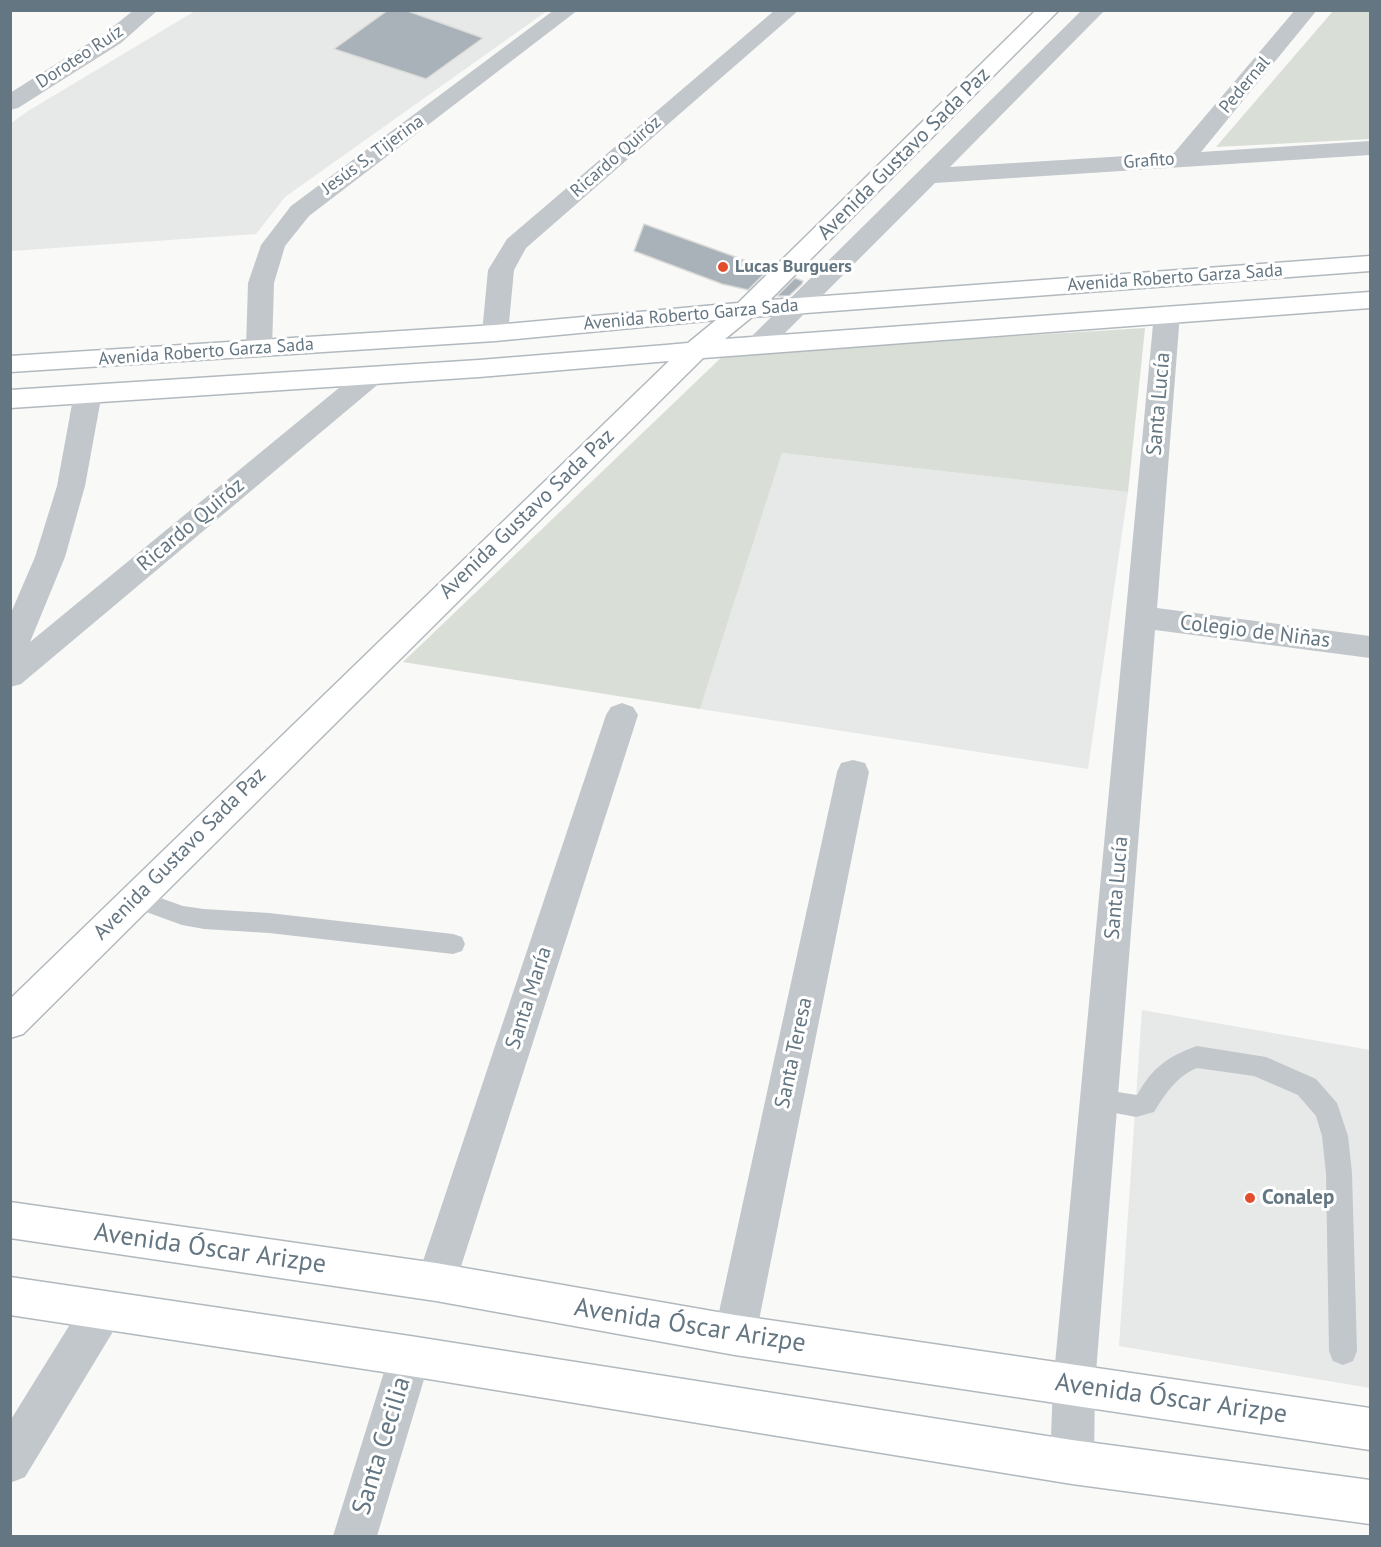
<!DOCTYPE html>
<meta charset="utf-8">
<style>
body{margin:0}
#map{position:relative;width:1381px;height:1547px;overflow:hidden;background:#f9f9f7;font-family:"PT Sans",sans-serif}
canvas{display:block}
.frame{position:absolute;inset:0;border:12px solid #647682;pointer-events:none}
</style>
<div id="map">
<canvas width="1381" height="1547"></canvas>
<div class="frame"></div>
</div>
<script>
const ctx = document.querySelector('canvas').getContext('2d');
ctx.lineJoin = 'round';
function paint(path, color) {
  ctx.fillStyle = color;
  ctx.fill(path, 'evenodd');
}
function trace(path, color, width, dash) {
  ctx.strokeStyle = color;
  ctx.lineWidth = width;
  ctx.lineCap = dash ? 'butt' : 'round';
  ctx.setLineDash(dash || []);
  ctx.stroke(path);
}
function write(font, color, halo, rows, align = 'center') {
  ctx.font = font + ' "PT Sans",sans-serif';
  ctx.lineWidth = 6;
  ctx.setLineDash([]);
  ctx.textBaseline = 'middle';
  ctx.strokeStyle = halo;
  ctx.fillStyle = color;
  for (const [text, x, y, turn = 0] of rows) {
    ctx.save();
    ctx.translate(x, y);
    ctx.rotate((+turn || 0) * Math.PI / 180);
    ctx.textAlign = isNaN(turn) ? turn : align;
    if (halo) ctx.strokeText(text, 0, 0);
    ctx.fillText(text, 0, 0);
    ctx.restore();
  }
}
paint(new Path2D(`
 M 195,11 L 547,11 L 285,197 L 256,234 L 11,251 L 10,124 L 28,111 Z
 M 782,453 L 1128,492 L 1088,769 L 700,709 Z
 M 1142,1010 L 1370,1050 L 1370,1388 L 1119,1346 Z`), '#e7e8e8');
paint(new Path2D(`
 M 1333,11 L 1370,11 L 1370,139 L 1216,147 Z
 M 1145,328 L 1128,492 L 782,453 L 700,709 L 403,662 L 725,354 Z`), '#d9ded6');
const building = new Path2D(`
 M 388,10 L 405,10 L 483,38 L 426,79 L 334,49 Z
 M 644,224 L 769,269 L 748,290 L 722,284 L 634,251 Z
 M 795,278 L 803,281 L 802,284 L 789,296 L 777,296 Z`);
paint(building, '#a9b2b8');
trace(building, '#dbdbd9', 1.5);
const secondary = new Path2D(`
 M 1036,10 L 1059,10 L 770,300 L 1370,256 L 1370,271 L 752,317 L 725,339 L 1370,292 L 1370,308 L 703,358 L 23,1034 L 10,1038 L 10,999 L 669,361 L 479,377 L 10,408 L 10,390 L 479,360 L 666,345 L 688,343 L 716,320 L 495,341 L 10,372 L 10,356 L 495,325 L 738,303 Z
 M 10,1202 L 436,1263 L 735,1315 L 1370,1408 L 1370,1450 L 735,1355 L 436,1301 L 10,1238 Z
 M 10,1277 L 410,1336 L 1072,1440 L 1370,1480 L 1370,1524 L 1072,1484 L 410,1376 L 10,1315 Z`);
trace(secondary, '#b2b9be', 3);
paint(new Path2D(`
 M 135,889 L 183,906 L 204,909 L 269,913 L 453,934 L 462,937 L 465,944 L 462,951 L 453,954 L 269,933 L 204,929 L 182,925 L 127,905 L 123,898 L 127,891 Z
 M 1197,1046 L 1266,1057 L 1316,1079 L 1337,1103 L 1348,1136 L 1352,1173 L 1357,1351 L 1353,1361 L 1343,1365 L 1333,1361 L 1329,1351 L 1326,1173 L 1322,1136 L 1316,1116 L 1298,1095 L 1254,1076 L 1197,1068 C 1177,1076 1165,1094 1154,1112 L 1136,1117 L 1089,1108 L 1085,1100 L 1089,1092 L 1098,1089 L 1137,1095 C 1153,1067 1167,1057 1197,1046 Z`), '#c2c7cb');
paint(new Path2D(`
 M 134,10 L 158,10 L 121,43 L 18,108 L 10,110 L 10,93 L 105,33 Z
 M 554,10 L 578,10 L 309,216 L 285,246 L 274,283 L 272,349 L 268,355 L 259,357 L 250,355 L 246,349 L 248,283 L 261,245 L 291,206 Z
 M 775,10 L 799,10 L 526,248 L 514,270 L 508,333 L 504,339 L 495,341 L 486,339 L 482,333 L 488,270 L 507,239 Z
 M 1082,10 L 1105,10 L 950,167 L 1174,153 L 1295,10 L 1317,10 L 1201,152 L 1370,141 L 1370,155 L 935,183 L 768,350 L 759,352 L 750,350 L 746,344 L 750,338 Z
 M 1167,306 L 1176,308 L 1180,314 L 1157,608 L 1370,636 L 1370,658 L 1155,630 L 1095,1385 L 1094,1462 L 1087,1477 L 1072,1484 L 1057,1477 L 1050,1462 L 1053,1385 L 1154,314 L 1158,308 Z
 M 372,367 L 382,369 L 385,375 L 382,381 L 21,684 L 10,687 L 10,615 L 35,557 L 57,486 L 74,393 L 78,387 L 88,385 L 98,387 L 102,393 L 85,486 L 65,557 L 30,642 L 362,369 Z
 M 622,703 L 633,707 L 638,715 L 456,1282 L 450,1295 L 436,1301 L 422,1295 L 416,1282 L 606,715 L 611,707 Z
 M 853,760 L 865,763 L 869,772 L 756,1335 L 750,1349 L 735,1355 L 720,1349 L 714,1335 L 837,772 L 841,763 Z
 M 102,1292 L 117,1297 L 123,1311 L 117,1325 L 25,1477 L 10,1483 L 10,1421 L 87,1297 Z
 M 410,1336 L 425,1342 L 431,1356 L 377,1536 L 333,1536 L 389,1356 L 395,1342 Z`), '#c2c7cb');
paint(secondary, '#fff');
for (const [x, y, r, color] of [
 [723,267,6,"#e44d2c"],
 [1250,1198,6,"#e44d2c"]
]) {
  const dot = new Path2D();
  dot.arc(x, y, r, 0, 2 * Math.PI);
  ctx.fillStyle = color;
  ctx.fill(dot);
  trace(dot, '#fff', 2);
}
write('18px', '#647682', '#fff', [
 ["Doroteo Ruíz",80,57,-33],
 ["Pedernal",1245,85,-50],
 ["Jesús S. Tijerina",373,155,-36],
 ["Ricardo Quiróz",616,157,-41],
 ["Grafito",1149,161,-4],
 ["Avenida Roberto Garza Sada",1175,278,-4],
 ["Avenida Roberto Garza Sada",691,315,-5],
 ["Avenida Roberto Garza Sada",206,352,-4]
]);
write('bold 18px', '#647682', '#fff', [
 ["Lucas Burguers",735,267]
], 'left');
write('21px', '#647682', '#fff', [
 ["Avenida Gustavo Sada Paz",904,154,-45],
 ["Santa Lucía",1159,404,-85],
 ["Avenida Gustavo Sada Paz",527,514,-44],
 ["Ricardo Quiróz",191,525,-40],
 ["Colegio de Niñas",1255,632,7],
 ["Avenida Gustavo Sada Paz",180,854,-45],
 ["Santa Lucía",1117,888,-85],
 ["Santa María",529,998,-72],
 ["Santa Teresa",794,1053,-78]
]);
write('bold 21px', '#647682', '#fff', [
 ["Conalep",1262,1198]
], 'left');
write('26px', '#647682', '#fff', [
 ["Avenida Óscar Arizpe",210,1249,8],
 ["Avenida Óscar Arizpe",690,1326,9],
 ["Avenida Óscar Arizpe",1171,1399,8],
 ["Santa Cecilia",382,1446,-73]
]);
</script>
